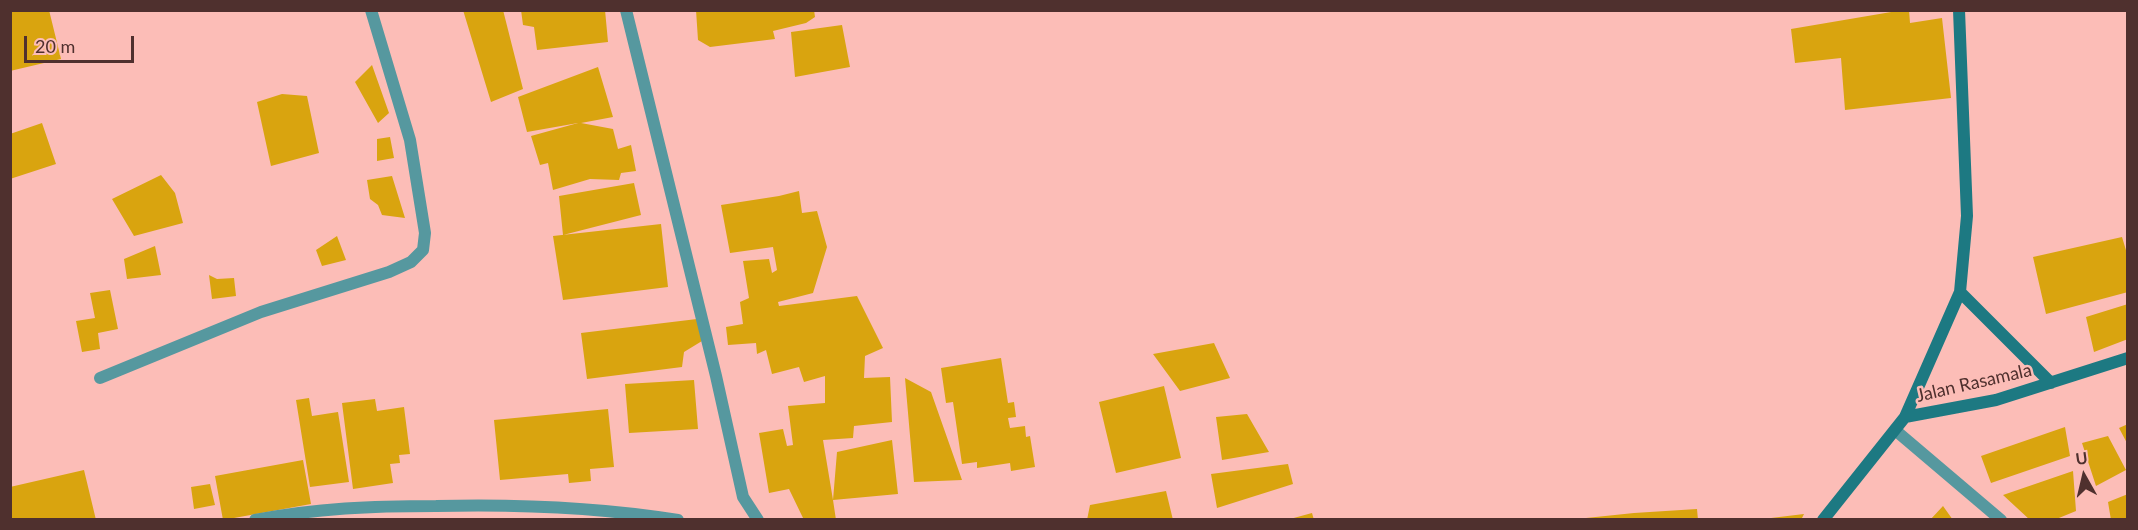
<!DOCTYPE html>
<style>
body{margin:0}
#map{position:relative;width:2138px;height:530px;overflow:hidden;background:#fcbdb7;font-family:Lato,sans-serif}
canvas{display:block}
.frame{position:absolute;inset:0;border:12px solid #4f302e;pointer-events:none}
.north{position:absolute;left:2054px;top:446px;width:60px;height:60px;-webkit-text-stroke:4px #fcbdb7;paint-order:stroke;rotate:352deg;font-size:16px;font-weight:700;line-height:24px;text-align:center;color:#4f302e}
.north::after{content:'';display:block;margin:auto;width:21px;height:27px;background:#4f302e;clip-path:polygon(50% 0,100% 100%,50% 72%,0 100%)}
.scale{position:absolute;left:24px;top:36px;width:110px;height:27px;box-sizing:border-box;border:3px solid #4f302e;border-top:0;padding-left:8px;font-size:18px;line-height:21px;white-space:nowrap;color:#4f302e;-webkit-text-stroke:4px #fcbdb7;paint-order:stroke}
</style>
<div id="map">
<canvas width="2138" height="530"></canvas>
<div class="frame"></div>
<div class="north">U</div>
<div class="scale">20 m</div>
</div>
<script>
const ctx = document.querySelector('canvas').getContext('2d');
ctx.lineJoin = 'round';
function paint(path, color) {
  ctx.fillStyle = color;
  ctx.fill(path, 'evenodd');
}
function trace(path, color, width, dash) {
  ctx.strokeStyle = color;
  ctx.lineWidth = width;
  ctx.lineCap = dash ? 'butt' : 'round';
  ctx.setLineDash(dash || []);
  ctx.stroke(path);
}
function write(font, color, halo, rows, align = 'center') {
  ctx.font = font + ' Lato,sans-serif';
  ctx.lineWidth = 5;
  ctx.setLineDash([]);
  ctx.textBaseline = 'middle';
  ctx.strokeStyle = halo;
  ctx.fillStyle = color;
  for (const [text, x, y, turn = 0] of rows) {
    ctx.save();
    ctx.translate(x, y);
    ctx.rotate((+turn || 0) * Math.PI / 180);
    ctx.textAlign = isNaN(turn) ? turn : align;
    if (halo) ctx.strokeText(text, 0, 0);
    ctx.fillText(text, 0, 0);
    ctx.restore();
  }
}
paint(new Path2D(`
 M 10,10 L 49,10 L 61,59 L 10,71 Z
 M 463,10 L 503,10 L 523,89 L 491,102 Z
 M 521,10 L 605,10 L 608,42 L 537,50 L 534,27 L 523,25 Z
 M 696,10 L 814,10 L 815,17 L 806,23 L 773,31 L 775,39 L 710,47 L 698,40 Z
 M 1903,10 L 1909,10 L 1910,23 L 1942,18 L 1951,98 L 1845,110 L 1841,58 L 1795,63 L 1791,29 Z
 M 842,25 L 850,67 L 795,77 L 791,32 Z
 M 372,65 L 389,113 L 378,123 L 355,82 Z
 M 598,67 L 613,117 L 581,123 L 613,129 L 618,149 L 631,145 L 636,171 L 621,173 L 619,180 L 590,179 L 553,190 L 548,163 L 540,165 L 531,136 L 578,123 L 527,132 L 518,97 Z
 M 282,94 L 307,96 L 319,153 L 271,166 L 257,102 Z
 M 42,123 L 56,164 L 10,179 L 10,134 Z
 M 390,137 L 394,158 L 377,161 L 377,139 Z
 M 161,175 L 175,193 L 183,223 L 134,236 L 112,199 Z
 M 392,176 L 405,218 L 382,215 L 378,205 L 370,199 L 367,180 Z
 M 634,183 L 641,215 L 563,235 L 559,196 Z
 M 799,191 L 802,213 L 817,211 L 827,247 L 813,293 L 778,302 L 779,306 L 857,296 L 883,348 L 865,356 L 864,378 L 890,377 L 892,422 L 854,426 L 853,438 L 823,440 L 833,500 L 837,452 L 892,440 L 898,494 L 833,500 L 836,520 L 804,520 L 789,489 L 769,493 L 759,433 L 783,429 L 787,446 L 793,445 L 788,406 L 825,403 L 825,376 L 804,382 L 799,367 L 772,374 L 766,350 L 757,354 L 756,343 L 728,345 L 726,327 L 743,324 L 740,302 L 749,298 L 743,261 L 769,259 L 772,273 L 777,270 L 773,247 L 730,253 L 721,205 L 779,196 Z
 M 661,224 L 668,287 L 563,300 L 553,236 Z
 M 337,236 L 346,260 L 322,266 L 316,250 Z
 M 2122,237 L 2128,257 L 2128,292 L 2046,314 L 2033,257 Z
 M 155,246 L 161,275 L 127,279 L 124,259 Z
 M 209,275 L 217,279 L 234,278 L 236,296 L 212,299 Z
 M 110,290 L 118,329 L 98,333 L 100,349 L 82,352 L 76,321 L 95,318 L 90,293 Z
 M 2128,304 L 2128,339 L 2094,352 L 2086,317 Z
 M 697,319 L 702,341 L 684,352 L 682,367 L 587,379 L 581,333 Z
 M 1214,343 L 1230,378 L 1180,391 L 1153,354 Z
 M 1001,358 L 1008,403 L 1014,402 L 1016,417 L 1008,418 L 1010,428 L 1025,426 L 1026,437 L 1030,436 L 1035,467 L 1011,471 L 1010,463 L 977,468 L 977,462 L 962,464 L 953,402 L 946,403 L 941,368 Z
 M 905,378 L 931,392 L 962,480 L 914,482 Z
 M 694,380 L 698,429 L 629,433 L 625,384 Z
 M 1164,386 L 1181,458 L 1116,473 L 1099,402 Z
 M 309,398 L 312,416 L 338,412 L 349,482 L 310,487 L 296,400 Z
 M 375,399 L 377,411 L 404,407 L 410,454 L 399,455 L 400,463 L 390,464 L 393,483 L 353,489 L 342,403 Z
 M 608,409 L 614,467 L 590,469 L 591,481 L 569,483 L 568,474 L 500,480 L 494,420 Z
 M 1247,414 L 1269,452 L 1222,460 L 1216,417 Z
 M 2128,424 L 2128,445 L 2119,428 Z
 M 2065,427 L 2070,456 L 1991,483 L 1981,456 Z
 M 2108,436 L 2126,470 L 2096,486 L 2082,443 Z
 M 303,460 L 311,504 L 223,520 L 215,476 Z
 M 1288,464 L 1293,484 L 1217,508 L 1211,474 Z
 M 84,470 L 96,520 L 10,520 L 10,487 Z
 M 2073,471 L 2076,511 L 2054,520 L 2030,520 L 2003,495 Z
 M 210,484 L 215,505 L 194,509 L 191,487 Z
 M 1166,491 L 1173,520 L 1087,520 L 1090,505 Z
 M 2128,494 L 2128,520 L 2111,520 L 2108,502 Z
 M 1943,506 L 1953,520 L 1930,520 Z
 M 1697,509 L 1698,520 L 1586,520 L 1586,518 L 1634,513 Z
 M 1312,513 L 1314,520 L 1290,520 L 1290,519 Z
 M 1804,514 L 1801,520 L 1771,520 L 1771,518 Z`), '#d9a40f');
trace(new Path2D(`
 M 626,10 L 716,376 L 743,497 L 758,520
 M 100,378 L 261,312 L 389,272 L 411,262 L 423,250 L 425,233 L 410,140 L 371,10
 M 1895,430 L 2001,520
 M 255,520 C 317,508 373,506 436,506 C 518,504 597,507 678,520`), '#56989f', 12);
trace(new Path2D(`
 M 1960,292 L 2051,383
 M 1905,417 L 1996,400 L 2128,358
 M 1823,520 L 1905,417 L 1960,292 L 1967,216 L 1959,10`), '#1d7982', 12);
write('18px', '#4f302e', '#fcbdb7', [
 ["Jalan Rasamala",1974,383,-13]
]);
</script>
